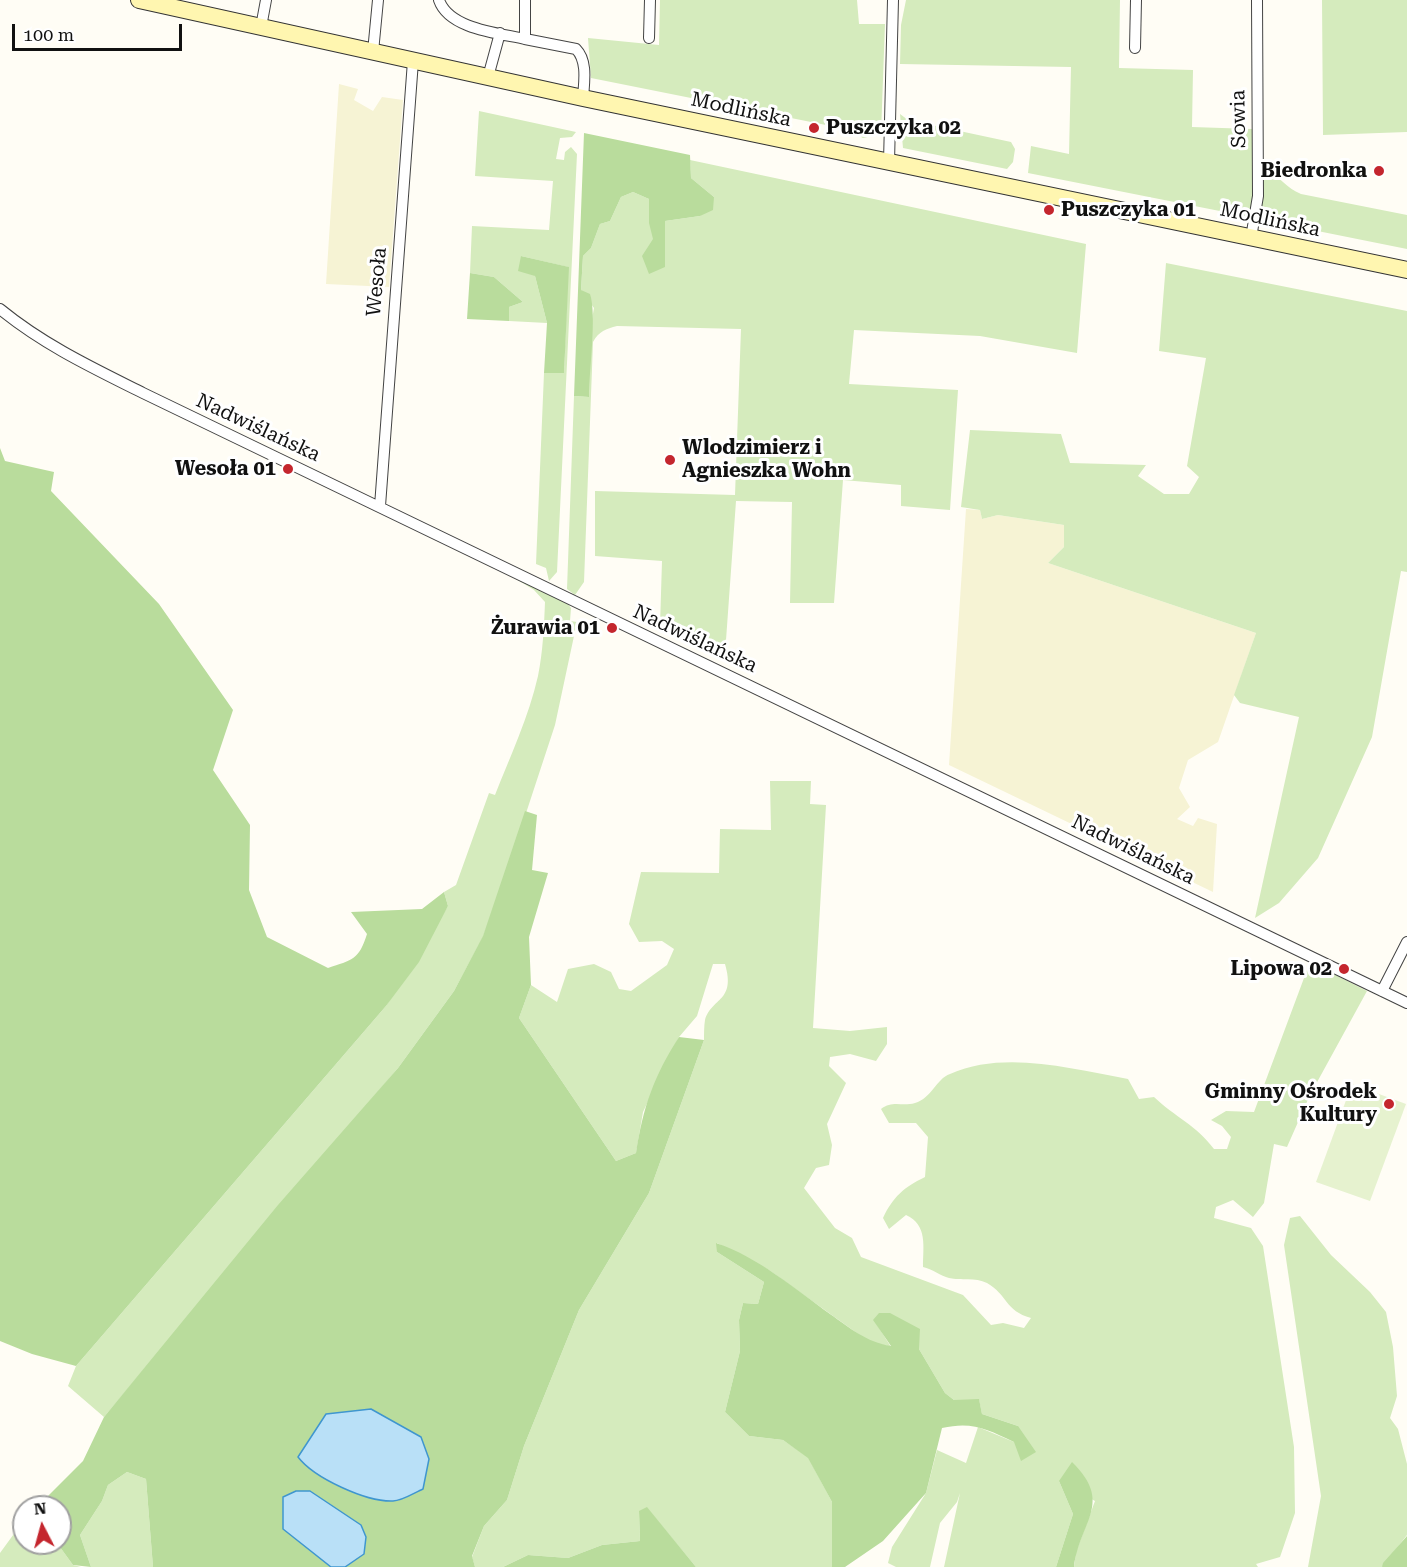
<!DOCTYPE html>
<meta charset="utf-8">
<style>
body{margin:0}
#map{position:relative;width:1407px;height:1567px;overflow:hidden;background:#fffdf5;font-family:"Roboto Serif",serif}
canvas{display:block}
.north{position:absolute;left:12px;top:1495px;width:60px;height:60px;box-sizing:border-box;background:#fff;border:2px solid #a0a0a0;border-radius:50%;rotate:354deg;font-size:16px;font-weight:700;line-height:24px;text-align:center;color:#111}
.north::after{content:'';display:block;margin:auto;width:21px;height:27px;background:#c4262e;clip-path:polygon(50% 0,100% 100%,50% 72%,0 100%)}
.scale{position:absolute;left:12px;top:24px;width:170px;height:27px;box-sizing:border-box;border:3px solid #111;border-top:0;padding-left:8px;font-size:18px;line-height:21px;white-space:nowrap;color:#111;-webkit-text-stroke:4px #fff;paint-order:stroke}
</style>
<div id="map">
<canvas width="1407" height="1567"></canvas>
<div class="north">N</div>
<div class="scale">100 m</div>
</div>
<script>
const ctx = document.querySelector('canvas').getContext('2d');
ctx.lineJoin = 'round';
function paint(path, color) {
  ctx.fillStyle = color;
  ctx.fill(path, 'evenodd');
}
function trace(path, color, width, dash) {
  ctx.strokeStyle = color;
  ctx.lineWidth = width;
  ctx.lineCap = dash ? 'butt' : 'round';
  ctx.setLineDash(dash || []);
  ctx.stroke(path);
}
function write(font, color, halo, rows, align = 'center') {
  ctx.font = font + ' "Roboto Serif",serif';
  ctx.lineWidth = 6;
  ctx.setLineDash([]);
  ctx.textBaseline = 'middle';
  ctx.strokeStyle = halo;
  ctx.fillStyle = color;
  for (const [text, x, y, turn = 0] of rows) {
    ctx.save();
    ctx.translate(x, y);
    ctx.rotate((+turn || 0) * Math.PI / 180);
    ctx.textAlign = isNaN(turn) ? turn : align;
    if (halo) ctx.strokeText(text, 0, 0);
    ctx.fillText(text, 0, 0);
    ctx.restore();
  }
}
paint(new Path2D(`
 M 339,84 L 358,89 L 354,100 L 373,111 L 382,97 L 403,100 L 389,287 L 326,284 Z
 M 966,509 L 980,510 L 982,519 L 998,515 L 1064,525 L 1064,547 L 1048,563 L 1256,633 L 1218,742 L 1188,760 L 1179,788 L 1190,807 L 1177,819 L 1193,826 L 1198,818 L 1217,824 L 1213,892 L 949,765 Z`), '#f6f3d4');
paint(new Path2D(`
 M 660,0 L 857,0 L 859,24 L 885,24 L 881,134 L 863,138 L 846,129 L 591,78 L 588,38 L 659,45 Z
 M 906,0 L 1120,0 L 1119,68 L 1193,70 L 1192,127 L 1252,129 L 1253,198 L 1250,217 L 1028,173 L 1031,146 L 1069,154 L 1071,67 L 900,64 L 901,25 Z
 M 1322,0 L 1407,0 L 1407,132 L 1323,135 Z
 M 479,111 L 576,132 L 572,137 L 560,138 L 556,159 L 564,160 L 565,152 L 571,147 L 577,154 L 557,572 L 549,581 L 546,568 L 536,564 L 544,373 L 564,373 L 568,267 L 521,256 L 535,276 L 547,323 L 509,321 L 509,307 L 523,302 L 494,277 L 470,273 L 472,226 L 549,230 L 553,181 L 475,176 Z
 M 900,114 L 908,120 L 1011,142 L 1015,149 L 1013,162 L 1007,169 L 903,148 Z
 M 690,160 L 1086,244 L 1077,353 L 980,336 L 854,330 L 849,384 L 958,390 L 950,510 L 901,506 L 901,485 L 843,480 L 834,603 L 790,603 L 792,502 L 736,501 L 725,654 L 660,626 L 662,561 L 595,556 L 595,491 L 735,495 L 741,329 L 617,326 C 606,329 599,331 593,342 L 584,582 L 575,595 L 567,589 L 574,396 L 588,397 L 591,325 L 594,308 L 581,290 L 583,256 L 591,248 L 600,224 L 610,221 L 621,197 L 633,192 L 649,199 C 649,225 655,243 665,267 L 665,221 L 700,216 L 714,197 L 691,178 Z
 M 1270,173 C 1283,179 1286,188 1301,194 L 1407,215 L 1407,249 L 1258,219 L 1262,179 Z
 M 1166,263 L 1407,311 L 1407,572 L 1401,571 L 1372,737 L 1318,858 L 1279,903 L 1255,918 L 1299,717 L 1240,703 L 1234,695 L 1256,633 L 1048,563 L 1064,547 L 1064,525 L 998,515 L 982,519 L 980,510 L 961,507 L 970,430 L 1061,434 L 1070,463 L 1146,465 L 1138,476 L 1164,494 L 1189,494 L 1199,477 L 1187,466 L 1206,358 L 1159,351 Z
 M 508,574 L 568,604 L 571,608 L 570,621 L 577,622 L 555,725 L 505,877 L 483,937 L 454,991 L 398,1068 L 104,1417 L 68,1386 L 76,1366 L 386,1006 L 448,906 L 444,892 L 456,885 L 489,793 L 495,795 C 510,757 529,716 538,676 C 543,651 544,627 545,602 L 534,590 Z
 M 770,781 L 811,781 L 810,804 L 826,805 L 813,1028 L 850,1031 L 887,1027 L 887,1044 L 876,1061 L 850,1054 L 830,1057 L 829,1066 L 846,1083 L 827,1124 L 832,1145 L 829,1165 L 816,1168 L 804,1188 L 835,1228 L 852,1238 L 861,1257 L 963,1295 L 991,1325 L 1003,1323 L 1024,1328 L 1031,1318 C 1005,1311 1007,1294 987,1283 C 975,1277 961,1281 949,1278 C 941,1276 932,1269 923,1267 C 923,1247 928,1225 906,1215 L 889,1229 L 883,1218 C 893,1197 904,1187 925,1177 L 928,1137 L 916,1123 L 889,1123 L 881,1109 C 893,1100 902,1107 915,1103 C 932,1098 936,1079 950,1074 C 1005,1050 1071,1069 1128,1079 L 1139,1099 L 1154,1097 C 1175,1117 1196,1125 1214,1149 L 1227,1149 L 1231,1137 L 1222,1126 L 1211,1120 L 1226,1111 L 1254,1112 L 1310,962 L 1367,991 L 1310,1095 L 1287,1147 L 1274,1144 L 1264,1203 L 1253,1217 L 1233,1200 L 1216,1207 L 1214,1218 L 1251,1228 L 1263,1246 L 1294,1447 L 1295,1513 L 1280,1557 L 1256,1564 L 1258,1567 L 1074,1567 L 1076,1552 L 1095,1501 L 1059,1481 L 1073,1514 L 1056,1567 L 944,1567 L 960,1493 L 957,1502 L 940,1523 L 930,1567 L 896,1567 L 888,1563 L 892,1547 L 926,1493 L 937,1450 L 966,1463 L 978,1427 L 1014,1442 L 1018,1426 L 982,1414 L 979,1400 L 954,1400 L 945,1393 L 919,1349 L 874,1320 L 891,1347 L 868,1341 L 769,1270 L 717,1243 L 717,1252 L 764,1282 L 758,1304 L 743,1303 L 739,1320 L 740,1351 L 725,1412 L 749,1436 L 783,1440 L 808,1457 L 832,1502 L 832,1567 L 696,1567 L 647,1508 L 639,1512 L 640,1541 L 602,1545 L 568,1558 L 528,1555 L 503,1567 L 475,1567 L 472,1557 L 484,1526 L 507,1500 L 524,1446 L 579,1310 L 649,1193 L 704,1040 C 704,1034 704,1026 705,1020 C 712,997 736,1002 725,964 L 713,964 L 697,1016 L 679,1037 L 643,1112 L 636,1153 L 616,1161 L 519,1018 L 531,985 L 557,1002 L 568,969 L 594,964 L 611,972 L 619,989 L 631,991 L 667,965 L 674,949 L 662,941 L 639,942 L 629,924 L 641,872 L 719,873 L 720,829 L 771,830 Z
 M 1300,1216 L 1331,1255 L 1370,1292 L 1386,1312 L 1393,1347 L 1397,1396 L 1390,1418 L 1398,1429 L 1407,1464 L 1407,1535 L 1382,1567 L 1308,1567 L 1321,1496 L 1284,1245 L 1290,1218 Z
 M 127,1472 L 146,1479 L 153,1567 L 91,1567 L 80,1535 L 102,1501 L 108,1485 Z
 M 24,1520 L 24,1543 L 42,1543 L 46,1551 L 57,1543 L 73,1565 L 81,1567 L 0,1567 L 0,1553 Z`), '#d5ebbd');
paint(new Path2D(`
 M 584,133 L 690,155 L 691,178 L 714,197 L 713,210 L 700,216 L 665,221 L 665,267 L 649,274 L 642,256 L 653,239 L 649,223 L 649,199 L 633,192 L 621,197 L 610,221 L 600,224 L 591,248 L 583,256 L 581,290 L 590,294 C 597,315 589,372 589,397 L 574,396 Z
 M 521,256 L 569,267 L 564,373 L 544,373 L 547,323 L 535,276 L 518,271 Z
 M 470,273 L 494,277 L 523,302 L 509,307 L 509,321 L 467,319 Z
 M 0,448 L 5,461 L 54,472 L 51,491 L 159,604 L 233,710 L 213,770 L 250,825 L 249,890 L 267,937 L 328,968 C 352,960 359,960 367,934 L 351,912 L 422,909 L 444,892 L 448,906 L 419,962 L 386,1006 L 76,1366 L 32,1354 L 0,1341 Z
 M 525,811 L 537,815 L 532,870 L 548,873 L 529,937 L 531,985 L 519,1018 L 616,1161 L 636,1153 C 643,1107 654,1076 679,1037 L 704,1040 L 649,1193 L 579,1310 L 524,1446 L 507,1500 L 484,1526 L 472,1556 L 475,1567 L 153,1567 L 146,1479 L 127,1472 L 108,1485 L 102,1501 L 80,1535 L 91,1567 L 73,1565 L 57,1543 L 60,1543 L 60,1507 L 37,1507 L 83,1461 L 104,1417 L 278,1205 L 398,1068 L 454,991 L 483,936 Z
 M 716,1243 C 758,1257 795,1289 830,1314 C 850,1328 866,1342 891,1346 L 873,1320 L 879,1313 L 890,1313 L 920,1329 L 919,1349 L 945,1393 L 954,1400 L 979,1399 L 982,1414 L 1018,1426 L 1036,1452 L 1021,1461 L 1014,1442 C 987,1429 972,1421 942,1428 L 926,1493 L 883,1541 L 845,1567 L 832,1567 L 832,1502 L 808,1458 L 783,1440 L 749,1436 L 725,1412 L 740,1351 L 739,1320 L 743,1303 L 758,1304 L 764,1282 L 717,1252 Z
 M 1072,1462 C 1114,1503 1080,1521 1074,1567 L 1056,1567 L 1073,1514 L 1059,1481 Z
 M 647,1507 L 696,1567 L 503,1567 L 528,1555 L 568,1558 L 602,1545 L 640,1541 L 639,1511 Z
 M 1407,1536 L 1407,1567 L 1382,1567 L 1383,1563 Z`), '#b9dc9c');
paint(new Path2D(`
 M 1352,1084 L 1406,1104 L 1370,1201 L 1316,1182 Z`), '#e6f2cf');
const water = new Path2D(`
 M 371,1409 L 421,1437 L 429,1459 L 423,1489 C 414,1493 402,1501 393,1501 C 366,1502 314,1478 298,1457 L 326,1414 Z
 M 296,1491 L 310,1491 L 361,1525 L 366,1537 L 364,1554 L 345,1567 L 331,1567 L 283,1529 L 283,1497 Z`);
paint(water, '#b9e0f7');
trace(water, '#3f96cf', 1.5);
const street = new Path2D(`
 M 439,0 C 449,29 498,33 525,39
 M 525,0 L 525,39 L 576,49 C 588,61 584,83 583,98
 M 261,27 L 266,0
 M 649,38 L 650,0
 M 1135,48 L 1136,0
 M 373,52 L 378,0
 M 488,77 L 500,33
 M 889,162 L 893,0
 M 1251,238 L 1258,196 L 1257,0
 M 0,309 C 44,345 93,368 143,393 L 1407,1003
 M 380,506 L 413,61
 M 1382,991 L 1407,942`);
const secondary = new Path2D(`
 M 139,0 L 583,98 L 1407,270`);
trace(street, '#444', 12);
trace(secondary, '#333', 18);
trace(street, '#fff', 10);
trace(secondary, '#fff6b0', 16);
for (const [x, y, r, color] of [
 [814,128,6,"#c4262e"],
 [1379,171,6,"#c4262e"],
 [1049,210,6,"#c4262e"],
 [670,460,6,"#c4262e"],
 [288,469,6,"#c4262e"],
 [612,628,6,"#c4262e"],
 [1344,969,6,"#c4262e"],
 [1389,1104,6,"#c4262e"]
]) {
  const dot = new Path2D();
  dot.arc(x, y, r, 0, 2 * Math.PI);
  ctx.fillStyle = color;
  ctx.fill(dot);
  trace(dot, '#fff', 2);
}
write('20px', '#111', '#fff', [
 ["Modlińska",741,110,12],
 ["Sowia",1239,119,-91],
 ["Modlińska",1270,220,12],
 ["Wesoła",377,282,-85],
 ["Nadwiślańska",258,428,25],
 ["Nadwiślańska",695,639,25],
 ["Nadwiślańska",1133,850,26]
]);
write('bold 20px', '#111', '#fff', [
 ["Puszczyka 02",826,128,"left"],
 ["Biedronka",1367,171],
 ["Puszczyka 01",1061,210,"left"],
 ["Wlodzimierz i",682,448,"left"],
 ["Agnieszka Wohn",682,471,"left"],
 ["Wesoła 01",276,469],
 ["Żurawia 01",600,628],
 ["Lipowa 02",1332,969],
 ["Gminny Ośrodek",1377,1092],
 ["Kultury",1377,1115]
], 'right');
</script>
